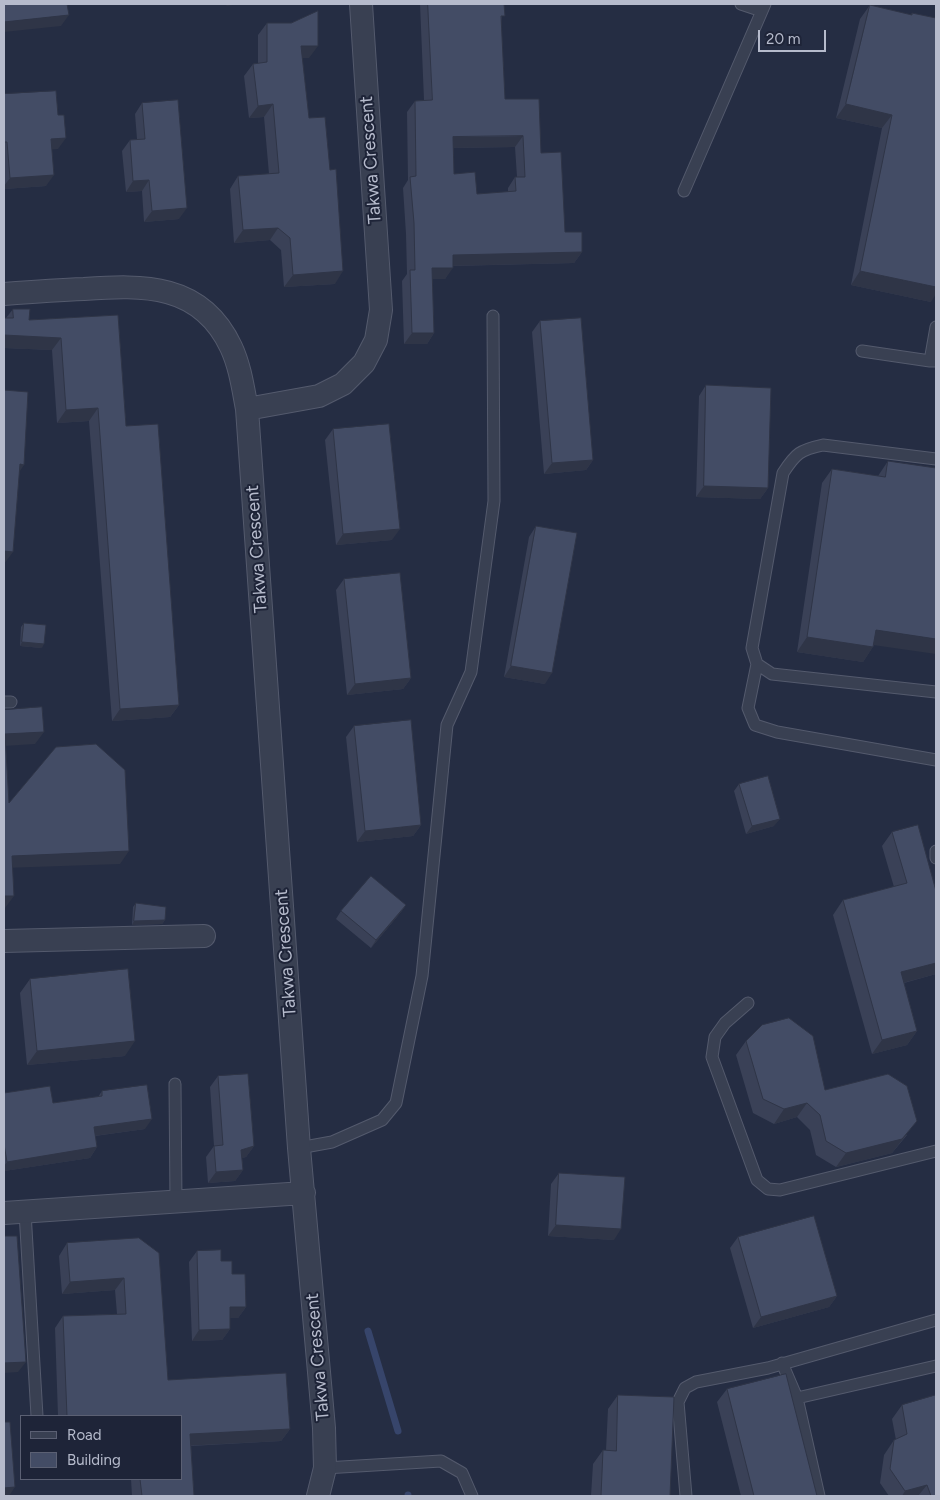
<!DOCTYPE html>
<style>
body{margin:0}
#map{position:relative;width:940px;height:1500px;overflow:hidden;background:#252d43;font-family:Figtree,sans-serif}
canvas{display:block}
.frame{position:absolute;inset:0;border:5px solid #b6bbcc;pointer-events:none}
.legend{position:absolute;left:20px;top:1415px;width:162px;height:65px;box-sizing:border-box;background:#1e2438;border:1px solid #5b6073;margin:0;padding:6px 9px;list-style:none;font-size:15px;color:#b6bbcc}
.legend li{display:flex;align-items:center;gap:10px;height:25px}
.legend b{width:25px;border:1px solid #5b6073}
.scale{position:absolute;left:758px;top:30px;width:68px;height:22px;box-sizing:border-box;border:2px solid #b6bbcc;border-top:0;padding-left:6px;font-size:15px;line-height:18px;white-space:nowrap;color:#b6bbcc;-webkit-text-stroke:4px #1e2438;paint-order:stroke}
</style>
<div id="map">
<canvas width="940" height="1500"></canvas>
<div class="frame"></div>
<ul class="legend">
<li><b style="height:6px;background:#394052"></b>Road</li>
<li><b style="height:14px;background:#434c65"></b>Building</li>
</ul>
<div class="scale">20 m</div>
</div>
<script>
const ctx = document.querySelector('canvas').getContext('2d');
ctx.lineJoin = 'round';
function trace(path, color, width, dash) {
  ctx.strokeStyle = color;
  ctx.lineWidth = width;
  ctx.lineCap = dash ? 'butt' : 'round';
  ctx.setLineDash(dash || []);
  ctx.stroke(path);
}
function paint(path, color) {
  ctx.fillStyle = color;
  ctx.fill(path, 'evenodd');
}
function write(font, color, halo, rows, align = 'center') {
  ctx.font = font + ' Figtree,sans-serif';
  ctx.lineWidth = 4;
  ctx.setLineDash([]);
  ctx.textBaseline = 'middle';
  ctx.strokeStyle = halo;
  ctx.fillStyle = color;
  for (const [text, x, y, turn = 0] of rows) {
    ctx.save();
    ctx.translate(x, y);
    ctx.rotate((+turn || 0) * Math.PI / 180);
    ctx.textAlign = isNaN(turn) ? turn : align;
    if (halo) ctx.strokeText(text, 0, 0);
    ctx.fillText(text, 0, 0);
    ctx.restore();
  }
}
trace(new Path2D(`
 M 368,1331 L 398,1431
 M 408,1495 L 408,1496`), '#37456b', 7);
const service = new Path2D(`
 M 741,4 L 762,11
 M 684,191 L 765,4
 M 936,327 L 930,361 L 936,361
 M 862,351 L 930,361
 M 936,459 L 823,445 C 800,450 796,453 783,473 L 752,648 L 757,664 L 772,674 L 936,692
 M 757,664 L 748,708 L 755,725 L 777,732 L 936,760
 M 4,702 L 11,702
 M 936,851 L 936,858
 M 748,1003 L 725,1023 L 715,1037 L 712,1057 L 757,1180 L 768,1189 L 780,1190 L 936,1151
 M 175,1084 L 176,1202
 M 299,1148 L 332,1142 L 382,1120 L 396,1103 L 422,976 L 447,725 L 471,672 L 494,501 L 493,316
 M 25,1212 L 37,1416
 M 782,1363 L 797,1398 L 819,1496
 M 797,1398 L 936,1366
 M 325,1468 L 441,1461 L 462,1473 L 472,1496
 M 686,1496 L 678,1402 L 685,1388 L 696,1382 L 768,1368 L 936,1320`);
const minor = new Path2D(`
 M 4,294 C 30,292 57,290 84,289 C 143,285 201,283 231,347 C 240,366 243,388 247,409 L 299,1148 L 324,1428 L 325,1468 L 318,1496
 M 247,409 L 319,396 L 343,384 L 364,363 L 376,340 L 381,310 L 361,4
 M 4,941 L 204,936
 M 4,1213 L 304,1193`);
trace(service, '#545a6d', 13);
trace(minor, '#545a6d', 24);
trace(service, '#394052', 11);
trace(minor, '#394052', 22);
paint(new Path2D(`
 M 420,4 L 504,4 L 501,22 L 505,99 L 541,153 L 565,232 L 582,252 L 574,263 L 453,266 L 445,279 L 432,279 L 434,333 L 427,344 L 404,344 L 402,281 L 407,274 L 406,234 L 403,188 L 408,180 L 407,112 L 415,101 L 424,100 ZM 515,147 L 517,177 L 515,177 L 508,188 L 508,192 L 477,194 L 454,174 L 453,148 Z
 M 870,5 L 911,15 L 912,13 L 931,302 L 851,285 L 882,128 L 836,118 L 860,19 Z
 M 267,23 L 309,58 L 302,58 L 309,118 L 335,284 L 284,287 L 281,250 L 270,240 L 234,243 L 230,189 L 238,176 L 269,174 L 264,117 L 249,118 L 244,76 L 253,64 L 258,63 L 258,35 Z
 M 4,94 L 58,149 L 52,149 L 46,186 L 4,189 Z
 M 142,103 L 179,219 L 144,222 L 142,191 L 126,192 L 122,151 L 130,140 L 137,139 L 135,114 Z
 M 13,309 L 29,320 L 118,315 L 126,426 L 179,705 L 170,717 L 112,721 L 89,421 L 57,423 L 52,350 L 4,348 L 6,318 Z
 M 540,321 L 593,460 L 586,470 L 544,474 L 532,332 Z
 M 706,385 L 768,488 L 760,499 L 696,497 L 699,396 Z
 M 333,429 L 392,540 L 336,545 L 325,440 Z
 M 888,461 L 874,645 L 863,662 L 797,652 L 822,483 L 832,469 L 878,476 Z
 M 536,526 L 545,684 L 504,677 L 529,537 Z
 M 344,579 L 411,678 L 403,689 L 347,695 L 336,590 Z
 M 24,623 L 42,648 L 20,646 L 21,627 Z
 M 354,726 L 421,825 L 413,836 L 357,842 L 346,737 Z
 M 739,784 L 774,826 L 746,834 L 734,791 Z
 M 892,832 L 936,891 L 936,974 L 904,983 L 917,1031 L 907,1045 L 872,1054 L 833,915 L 843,900 L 894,887 L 882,846 Z
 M 136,903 L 165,920 L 162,924 L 132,925 L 133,907 Z
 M 406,905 L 401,912 L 371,948 L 336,919 L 341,911 Z
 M 30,979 L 125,1056 L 27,1065 L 20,993 Z
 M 746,1041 L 825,1090 L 907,1135 L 892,1153 L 836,1167 L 816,1155 L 810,1130 L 797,1117 L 774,1124 L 753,1113 L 736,1055 Z
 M 218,1076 L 254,1146 L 246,1157 L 242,1158 L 243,1170 L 235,1181 L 208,1183 L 206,1157 L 214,1146 L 210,1087 Z
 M 102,1091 L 145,1129 L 95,1136 L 97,1147 L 90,1158 L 4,1171 L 4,1093 L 53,1103 L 98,1097 Z
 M 559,1173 L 614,1240 L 548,1236 L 551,1184 Z
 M 738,1237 L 837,1296 L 829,1307 L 753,1328 L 730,1248 Z
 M 139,1238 L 168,1380 L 290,1429 L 281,1441 L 191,1446 L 194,1496 L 132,1496 L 131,1479 L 181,1479 L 181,1416 L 58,1416 L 55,1328 L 63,1316 L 117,1314 L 115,1290 L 62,1294 L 59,1256 L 67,1243 Z
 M 197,1251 L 221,1261 L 232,1274 L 246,1307 L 238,1318 L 230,1318 L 230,1329 L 222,1340 L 192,1341 L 189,1262 Z
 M 727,1389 L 817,1496 L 741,1496 L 717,1402 Z
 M 618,1395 L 670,1496 L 591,1496 L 593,1464 L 603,1450 L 606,1450 L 608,1409 Z
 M 902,1405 L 936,1496 L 889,1496 L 880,1483 L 884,1455 L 894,1440 L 896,1440 L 892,1419 Z`), '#3a4157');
paint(new Path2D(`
 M 228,4 L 239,4 L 226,6 Z
 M 69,15 L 61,26 L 4,32 L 4,22 Z
 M 301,46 L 318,46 L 309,58 L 292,58 Z
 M 273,104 L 264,117 L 249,118 L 258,106 Z
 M 846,104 L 892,115 L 882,128 L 836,118 Z
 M 523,136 L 515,147 L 445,148 L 453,137 Z
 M 66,138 L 58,149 L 43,150 L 51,139 Z
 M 54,175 L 46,186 L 4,189 L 4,186 L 10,178 Z
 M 149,180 L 142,191 L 126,192 L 133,181 Z
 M 187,208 L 179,219 L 144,222 L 152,211 Z
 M 278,228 L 270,240 L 234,243 L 243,230 Z
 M 582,252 L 574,263 L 445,266 L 453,255 Z
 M 432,268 L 453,268 L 445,279 L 424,279 Z
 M 343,271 L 335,284 L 284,287 L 293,275 Z
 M 860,271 L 936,287 L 936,294 L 931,302 L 851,285 Z
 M 412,333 L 434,333 L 427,344 L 404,344 Z
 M 4,335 L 61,338 L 52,350 L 4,348 Z
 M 98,408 L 89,421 L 57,423 L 66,410 Z
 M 593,460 L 586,470 L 544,474 L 552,463 Z
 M 20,464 L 24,465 L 16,477 Z
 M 704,486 L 768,488 L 760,499 L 696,497 Z
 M 400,529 L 392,540 L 336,545 L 343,534 Z
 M 4,551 L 13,552 L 4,564 Z
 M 876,630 L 936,639 L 936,654 L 866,644 Z
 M 807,637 L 873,647 L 863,662 L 797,652 Z
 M 22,642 L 44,644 L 42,648 L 20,646 Z
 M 511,666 L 552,673 L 545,684 L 504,677 Z
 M 411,678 L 403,689 L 347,695 L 355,684 Z
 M 179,705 L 170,717 L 112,721 L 120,709 Z
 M 44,732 L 35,744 L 4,746 L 5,734 Z
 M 780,819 L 774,826 L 746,834 L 752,826 Z
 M 421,825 L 413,836 L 357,842 L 365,831 Z
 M 129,851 L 120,864 L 4,868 L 12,856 Z
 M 4,896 L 14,896 L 5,908 L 4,908 Z
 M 406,905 L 401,912 L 371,948 L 376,940 Z
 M 165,920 L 162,924 L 132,925 L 134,921 Z
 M 936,963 L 936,974 L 891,986 L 901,972 Z
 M 917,1031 L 907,1045 L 872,1054 L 882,1040 Z
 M 135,1041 L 125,1056 L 27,1065 L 37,1051 Z
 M 807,1103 L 797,1117 L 774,1124 L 784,1109 Z
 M 152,1119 L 145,1129 L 86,1137 L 94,1127 Z
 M 917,1121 L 892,1153 L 836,1167 L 846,1153 Z
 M 254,1146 L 246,1157 L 233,1161 L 241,1150 Z
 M 97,1147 L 90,1158 L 4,1171 L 4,1166 L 7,1162 Z
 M 243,1170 L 235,1181 L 208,1183 L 216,1172 Z
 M 556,1225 L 621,1229 L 614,1240 L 548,1236 Z
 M 124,1278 L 115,1290 L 62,1294 L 70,1282 Z
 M 837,1296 L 829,1307 L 753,1328 L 761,1317 Z
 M 230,1307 L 246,1307 L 238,1318 L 222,1318 Z
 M 230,1329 L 222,1340 L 192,1341 L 199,1330 Z
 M 26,1362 L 18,1372 L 4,1373 L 4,1363 Z
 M 290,1429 L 281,1441 L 181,1446 L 190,1434 Z
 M 927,1485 L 918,1496 L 902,1496 L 905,1491 Z
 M 15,1487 L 9,1496 L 4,1496 L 4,1488 Z`), '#2f3547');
const building = new Path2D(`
 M 4,4 L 67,4 L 69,15 L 4,22 Z
 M 428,4 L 504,4 L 505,16 L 501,16 L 505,99 L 539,99 L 541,153 L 561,152 L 565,232 L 582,232 L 582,252 L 453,255 L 453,268 L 432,268 L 434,333 L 412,333 L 410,270 L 415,270 L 414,223 L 410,177 L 416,176 L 415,101 L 432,100 ZM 523,136 L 525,177 L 515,177 L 516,191 L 477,194 L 475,172 L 454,174 L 453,137 Z
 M 870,5 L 912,15 L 912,13 L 936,18 L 936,287 L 860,271 L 892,115 L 846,104 Z
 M 318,11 L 318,46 L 301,46 L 309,118 L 325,117 L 330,170 L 336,169 L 343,271 L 293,275 L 290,238 L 278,228 L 243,230 L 238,176 L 279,173 L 273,104 L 258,106 L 253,64 L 267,62 L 267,23 L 291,23 Z
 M 56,91 L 58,115 L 64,115 L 66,138 L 51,139 L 54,175 L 10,178 L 7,142 L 4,142 L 4,94 Z
 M 178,100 L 187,208 L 152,211 L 149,180 L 133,181 L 130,140 L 145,139 L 142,103 Z
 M 13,309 L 30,309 L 29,320 L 118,315 L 126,426 L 158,424 L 179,705 L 120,709 L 98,408 L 66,410 L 61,338 L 4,335 L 4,351 L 4,318 L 13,318 Z
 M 581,318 L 593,460 L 552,463 L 540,321 Z
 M 706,385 L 771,388 L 768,488 L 704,486 Z
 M 4,390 L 28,392 L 24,465 L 20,464 L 13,552 L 4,551 Z
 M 389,424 L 400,529 L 343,534 L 333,429 Z
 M 888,461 L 936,468 L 936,639 L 876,630 L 873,647 L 807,637 L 832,469 L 885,477 Z
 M 536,526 L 577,533 L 552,673 L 511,666 Z
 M 400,573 L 411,678 L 355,684 L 344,579 Z
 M 24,623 L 46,625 L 44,644 L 22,642 Z
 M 42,707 L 44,732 L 5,734 L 9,803 L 56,747 L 96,744 L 125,770 L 129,851 L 12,856 L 14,896 L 4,896 L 4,710 Z
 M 411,720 L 421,825 L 365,831 L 354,726 Z
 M 768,776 L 780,819 L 752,826 L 739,784 Z
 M 918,825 L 936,891 L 936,963 L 901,972 L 917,1031 L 882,1040 L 843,900 L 907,883 L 892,832 Z
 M 371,876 L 406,905 L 376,940 L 341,911 Z
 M 136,903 L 166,907 L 165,920 L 134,921 Z
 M 128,969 L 135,1041 L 37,1051 L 30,979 Z
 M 789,1018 L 813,1036 L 825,1090 L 888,1074 L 907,1086 L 917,1121 L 902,1139 L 846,1153 L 826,1141 L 820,1115 L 807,1103 L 784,1109 L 763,1099 L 746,1041 L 762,1025 Z
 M 248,1074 L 254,1146 L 241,1150 L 243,1170 L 216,1172 L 214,1146 L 223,1145 L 218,1076 Z
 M 147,1085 L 152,1119 L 94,1127 L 97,1147 L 7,1162 L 4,1144 L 4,1093 L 50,1086 L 53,1103 L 102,1096 L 102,1091 Z
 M 559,1173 L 625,1177 L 621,1229 L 556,1225 Z
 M 814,1216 L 837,1296 L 761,1317 L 738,1237 Z
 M 4,1236 L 17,1236 L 26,1362 L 4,1363 Z
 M 139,1238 L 159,1253 L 168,1380 L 286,1373 L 290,1429 L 190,1434 L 194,1496 L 142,1496 L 140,1479 L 181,1479 L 181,1416 L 67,1416 L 63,1316 L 126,1314 L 124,1278 L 70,1282 L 67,1243 Z
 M 221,1250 L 221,1261 L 232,1261 L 232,1274 L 245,1274 L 246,1307 L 230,1307 L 230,1329 L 199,1330 L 197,1251 Z
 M 786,1374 L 817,1496 L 754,1496 L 727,1389 Z
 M 618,1395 L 674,1397 L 670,1496 L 601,1496 L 603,1450 L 616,1451 Z
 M 936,1395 L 936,1496 L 931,1496 L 927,1485 L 905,1491 L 890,1469 L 894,1440 L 907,1434 L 902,1405 Z
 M 4,1422 L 10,1422 L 15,1487 L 4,1488 Z`);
paint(building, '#434c65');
trace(building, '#2f3547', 1);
write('18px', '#b6bbcc', '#1e2438', [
 ["Takwa Crescent",371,160,-94],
 ["Takwa Crescent",257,549,-94],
 ["Takwa Crescent",286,953,-94],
 ["Takwa Crescent",318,1357,-95]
]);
</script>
